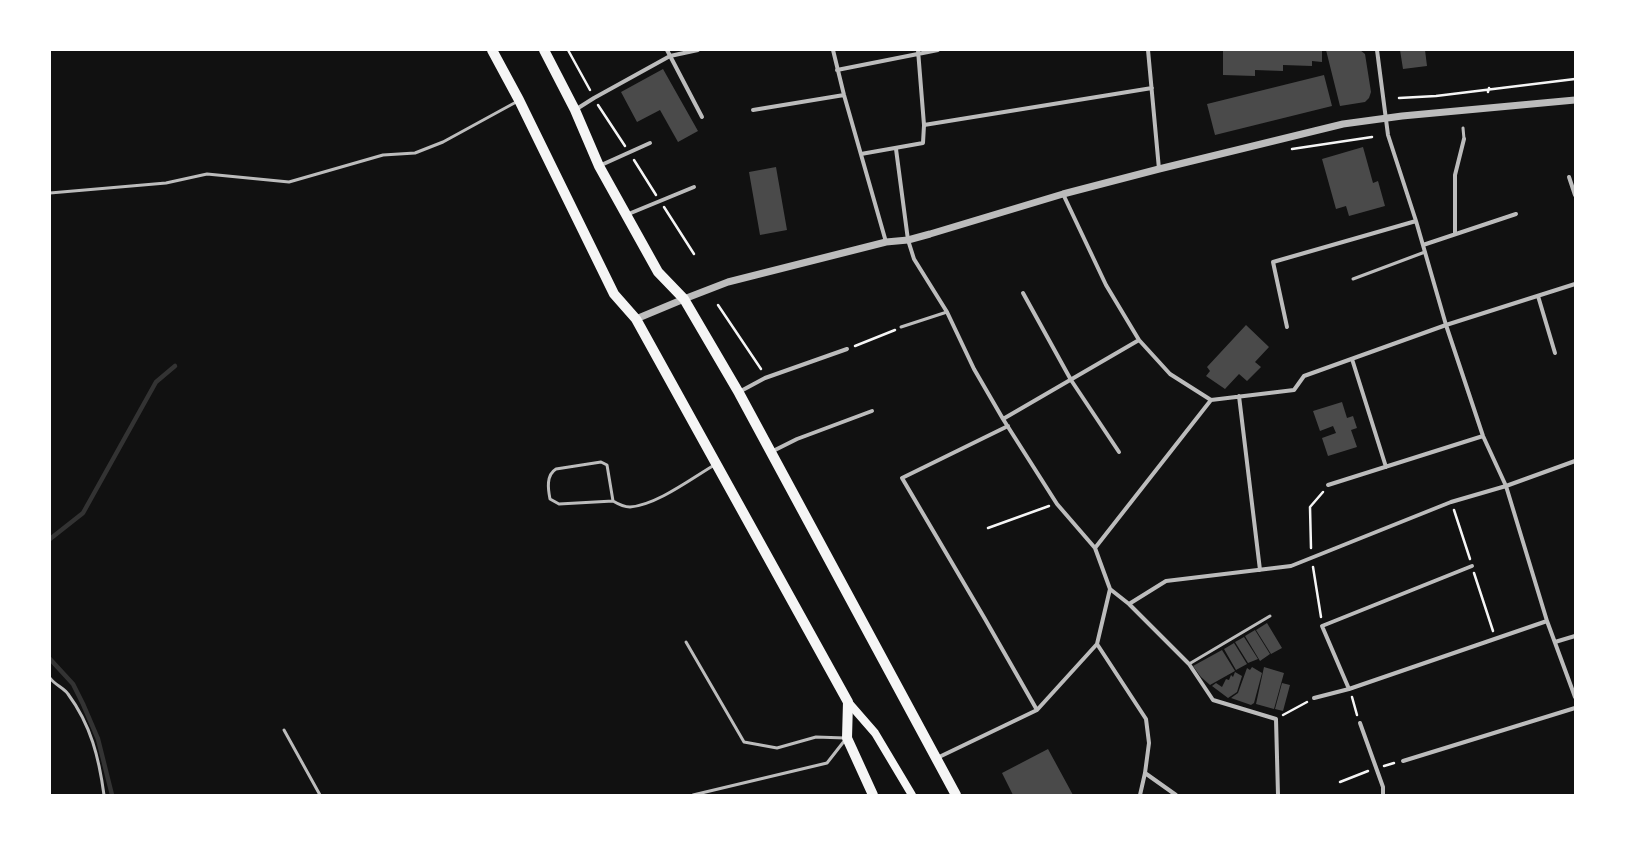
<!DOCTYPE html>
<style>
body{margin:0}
#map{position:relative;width:1625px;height:845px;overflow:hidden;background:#111;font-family:"PT Serif",serif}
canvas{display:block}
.frame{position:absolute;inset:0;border:51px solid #fff;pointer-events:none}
</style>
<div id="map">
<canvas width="1625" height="845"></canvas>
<div class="frame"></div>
</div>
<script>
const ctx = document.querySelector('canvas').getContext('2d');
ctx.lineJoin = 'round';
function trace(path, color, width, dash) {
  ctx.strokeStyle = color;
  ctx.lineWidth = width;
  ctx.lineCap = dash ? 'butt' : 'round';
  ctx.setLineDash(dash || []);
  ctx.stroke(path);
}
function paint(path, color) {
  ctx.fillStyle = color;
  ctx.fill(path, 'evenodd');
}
trace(new Path2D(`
 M 50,539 L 83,513 L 156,382 L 175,366
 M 50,659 L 73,684 L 83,704 L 98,739 L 112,795`), '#333', 4.5);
paint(new Path2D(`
 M 1223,50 L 1322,50 L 1322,62 L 1312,61 L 1312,66 L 1283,65 L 1283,71 L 1255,70 L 1255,76 L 1223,75 Z
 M 1326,50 L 1360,50 L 1365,54 L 1371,92 L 1369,98 L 1365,102 L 1340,106 Z
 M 1400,50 L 1425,50 L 1427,66 L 1403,69 Z
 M 663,69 L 698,131 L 678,142 L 660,110 L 637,122 L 621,92 Z
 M 1324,75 L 1332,106 L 1215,135 L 1207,104 Z
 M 1363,147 L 1373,183 L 1378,181 L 1385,206 L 1349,216 L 1346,206 L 1336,209 L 1322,159 Z
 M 776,167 L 787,230 L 760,235 L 749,172 Z
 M 1246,325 L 1269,347 L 1255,362 L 1261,367 L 1247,381 L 1239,374 L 1225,389 L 1206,376 L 1210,371 L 1207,367 Z
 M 1342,402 L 1347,418 L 1353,416 L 1357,428 L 1351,430 L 1357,447 L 1328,456 L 1322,438 L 1336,433 L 1333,426 L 1320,431 L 1313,411 Z
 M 1267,623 L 1282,648 L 1271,654 L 1256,630 Z
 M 1255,630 L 1270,654 L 1260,661 L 1245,636 Z
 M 1244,637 L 1258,659 L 1248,663 L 1235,642 Z
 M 1234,643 L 1247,664 L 1236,670 L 1224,649 Z
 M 1222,650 L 1235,671 L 1210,685 L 1201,677 L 1193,666 Z
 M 1252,667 L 1262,673 L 1254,703 L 1251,705 L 1231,698 L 1238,693 L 1247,668 L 1250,670 Z
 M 1264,667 L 1284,673 L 1274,709 L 1256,704 Z
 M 1235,672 L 1242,676 L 1237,692 L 1228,698 L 1212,686 L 1216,683 L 1222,687 L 1226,679 L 1229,680 L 1231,675 L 1233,677 Z
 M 1282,683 L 1290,685 L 1283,711 L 1275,709 Z
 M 1048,749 L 1073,795 L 1013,795 L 1002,773 Z`), '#4a4a4a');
trace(new Path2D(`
 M 568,50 L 590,90
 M 1488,92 L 1489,88
 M 1399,98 L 1436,96 L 1575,79
 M 598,105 L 625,146
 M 1292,149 L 1372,137
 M 634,160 L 656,195
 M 664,207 L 694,254
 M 718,305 L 761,369
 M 855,346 L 895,330
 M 1454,510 L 1470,559
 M 988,528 L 1049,506
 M 1311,548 L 1310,507 L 1323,492
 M 1313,567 L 1321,617
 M 1474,573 L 1493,631
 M 1352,697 L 1357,715
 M 1283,715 L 1307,702
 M 1384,766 L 1394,763
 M 1340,782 L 1368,771`), '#f5f5f5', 2.5);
trace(new Path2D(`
 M 1463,128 L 1464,139
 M 50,193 L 166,183 L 207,174 L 289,182 L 383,155 L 415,153 L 443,142 L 518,101
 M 1353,279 L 1425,252
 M 901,327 L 947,312
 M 613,501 L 607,465 L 601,462 L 556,469 C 546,475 548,489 550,499 L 559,504 L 613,501 C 618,504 623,507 630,507 C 657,505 692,478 716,464
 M 686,642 L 744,742 L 777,748 L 816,737 L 845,738
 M 1189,664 L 1270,616
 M 50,678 C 55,685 64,688 68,694 C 91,725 99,758 104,795
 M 284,730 L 320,795
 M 693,795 L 827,763 L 845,740`), '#bcbcbc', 3);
trace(new Path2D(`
 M 667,50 L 702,117
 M 833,50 L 844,95 L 886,242
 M 1148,50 L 1159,169
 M 1377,50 L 1388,135 L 1416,221 L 1446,325 L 1483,436 L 1506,486 L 1547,621 L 1575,697
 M 837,70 L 938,50
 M 575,110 L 594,98 L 670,56 L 698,50
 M 753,110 L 844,95
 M 924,125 L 1152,88
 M 896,149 L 908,240 L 914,259 L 947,312 L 974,369 L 1003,419 L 1057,504 L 1095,548 L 1110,589 L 1097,644 L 1146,719 L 1149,743 L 1145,773 L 1140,795
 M 861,154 L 923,143 L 924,125 L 918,50
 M 599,166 L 650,143
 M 1569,177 L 1575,195
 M 1063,194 L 1106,285 L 1139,340 L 1170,374 L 1211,400 L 1294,390 L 1304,376 L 1446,325 L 1575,284
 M 626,215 L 694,187
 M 1455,233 L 1455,175 L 1464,139
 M 1423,245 L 1516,214
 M 1023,293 L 1071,380 L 1119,452
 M 1538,296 L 1555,353
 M 1287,327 L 1273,262 L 1416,221
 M 1352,359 L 1386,467
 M 739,392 L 765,378 L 847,349
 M 1239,396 L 1260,570
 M 1003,419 L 1139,340
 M 1008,426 L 902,478 L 985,619 L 1037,710
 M 771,452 L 797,439 L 872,411
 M 1328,485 L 1483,436
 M 1095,548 L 1211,400
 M 1110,589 L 1129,604 L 1189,664 L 1213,700 L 1276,719 L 1278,795
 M 1129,604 L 1166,581 L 1291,566 L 1451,502 L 1506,486 L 1575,461
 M 1555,642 L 1575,636
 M 1349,689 L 1322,626 L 1472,566
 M 1314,698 L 1349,689 L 1547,621
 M 1360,723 L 1383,787 L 1383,795
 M 937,758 L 1037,710 L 1097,644
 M 1403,761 L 1575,708
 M 1145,773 L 1176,795`), '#bcbcbc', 4);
trace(new Path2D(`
 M 636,319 L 684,299 L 728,282 L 886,242 L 908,240 L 930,234 L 1063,194 L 1159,169 L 1343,124 L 1402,116 L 1575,100`), '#bcbcbc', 7);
trace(new Path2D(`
 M 848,702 L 875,733 L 912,795`), '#f5f5f5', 8);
trace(new Path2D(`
 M 492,50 L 519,100 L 614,294 L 636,319 L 848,702 L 847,738 L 873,795
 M 544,50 L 575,110 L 599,166 L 658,272 L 684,299 L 739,393 L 956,795`), '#f5f5f5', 10);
</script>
